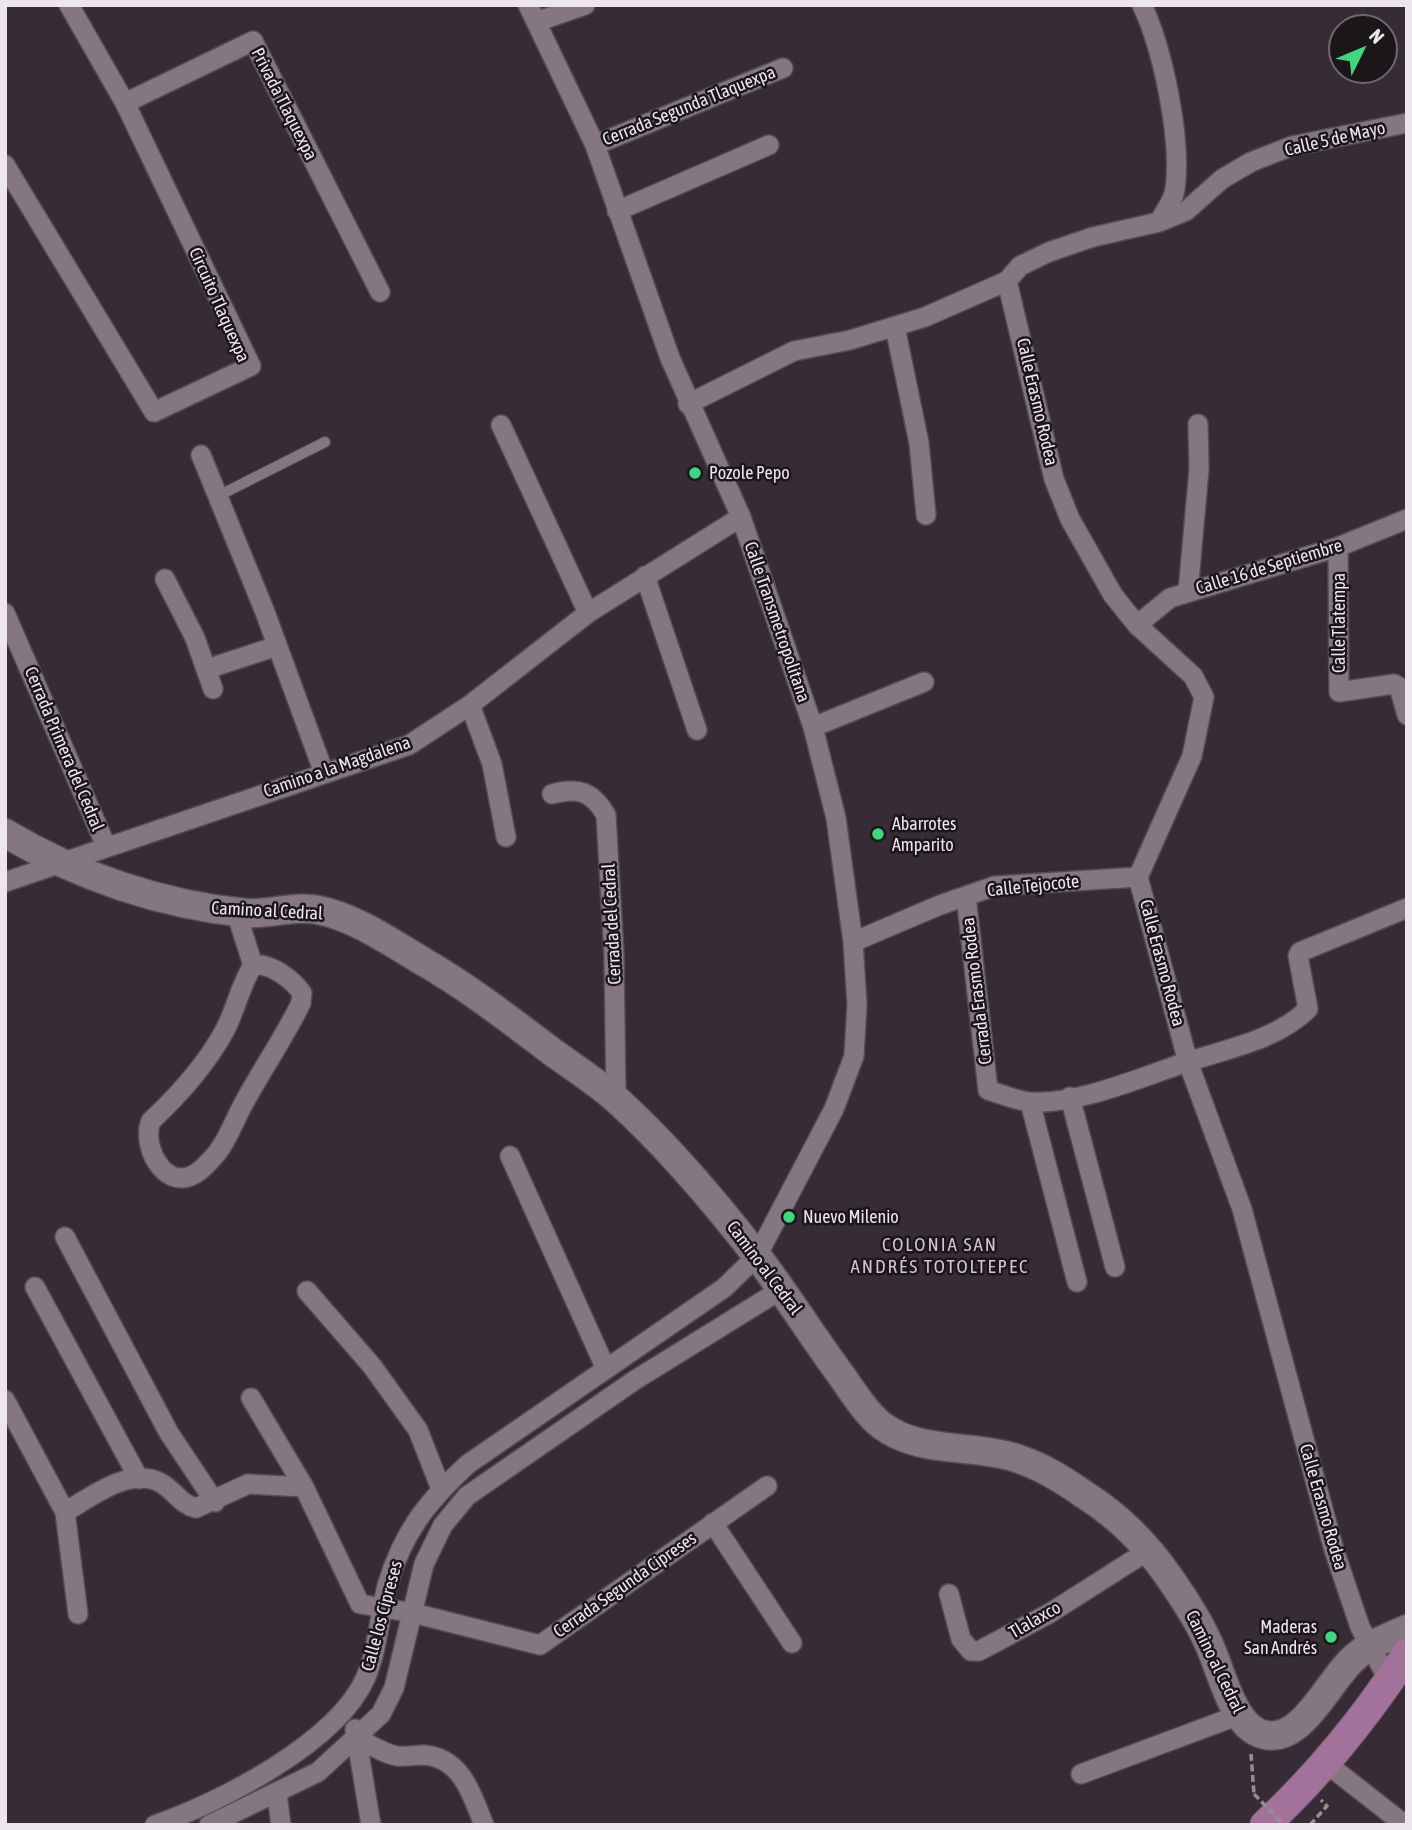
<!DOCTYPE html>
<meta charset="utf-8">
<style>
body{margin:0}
#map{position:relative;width:1412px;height:1830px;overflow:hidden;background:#372c35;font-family:"Asap Condensed",sans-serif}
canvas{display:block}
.frame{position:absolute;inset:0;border:7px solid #ede6ec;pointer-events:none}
.north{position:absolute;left:1328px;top:14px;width:70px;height:70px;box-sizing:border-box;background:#1b161a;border:2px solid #6f696e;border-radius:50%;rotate:47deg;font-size:19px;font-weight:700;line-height:28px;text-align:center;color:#ede6ec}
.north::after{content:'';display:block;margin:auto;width:24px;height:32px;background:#3ed77d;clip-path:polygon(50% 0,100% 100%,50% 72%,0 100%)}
</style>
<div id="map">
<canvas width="1412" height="1830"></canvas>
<div class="frame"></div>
<div class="north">N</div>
</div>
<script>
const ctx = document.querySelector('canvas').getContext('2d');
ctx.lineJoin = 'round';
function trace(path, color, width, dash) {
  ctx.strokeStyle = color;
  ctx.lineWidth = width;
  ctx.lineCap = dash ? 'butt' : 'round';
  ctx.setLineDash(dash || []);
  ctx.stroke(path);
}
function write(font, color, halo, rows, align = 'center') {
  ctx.font = font + ' "Asap Condensed",sans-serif';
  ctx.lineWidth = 5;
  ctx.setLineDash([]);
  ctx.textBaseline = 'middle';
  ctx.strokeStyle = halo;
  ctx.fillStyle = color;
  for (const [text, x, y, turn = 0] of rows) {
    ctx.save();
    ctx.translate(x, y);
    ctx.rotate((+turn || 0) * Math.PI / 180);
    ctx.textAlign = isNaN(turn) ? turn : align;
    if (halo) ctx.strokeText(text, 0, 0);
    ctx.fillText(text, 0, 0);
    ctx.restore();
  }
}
const lane = new Path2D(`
 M 218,496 L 325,442`);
const street = new Path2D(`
 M 1142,5 C 1163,49 1182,141 1175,189 C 1174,200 1164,212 1159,222
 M 536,22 L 585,5
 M 125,103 L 253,41 L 380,292
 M 595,145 L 783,68
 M 5,165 L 154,412 L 251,366 L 125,103 L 69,5
 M 617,211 L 769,145
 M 1007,281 L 1054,479 L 1070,519 L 1113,595 L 1137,625 L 1193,676 L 1204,697 L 1192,756 L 1138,877 L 1188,1062 L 1242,1209 L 1334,1550 L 1360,1627 L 1389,1681
 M 895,327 L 919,443 L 926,515
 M 688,404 L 794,351 L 850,340 L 925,317 L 1007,281 L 1020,266 L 1049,252 L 1093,237 L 1159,222 L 1186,211 L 1222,179 L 1251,162 L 1292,146 L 1407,123
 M 501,425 L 588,613
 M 201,455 L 265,612 L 324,773
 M 1338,547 L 1339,692 L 1394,684 L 1399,687 L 1407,715
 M 645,576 L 697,730
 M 165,579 L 195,638 L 213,689
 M 1188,592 L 1199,469 L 1198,424
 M 5,613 L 106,846
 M 1137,625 L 1170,598 L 1338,547 L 1407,519
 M 207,669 L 277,646
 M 470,705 L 492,764 L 506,837
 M 813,727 L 924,682
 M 552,794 C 578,787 592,791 606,815 L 614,955 L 616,1099
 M 5,882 L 409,745 L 470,705 L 588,613 L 741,517
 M 966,896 L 988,1090 C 1001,1094 1017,1101 1030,1102 C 1076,1105 1137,1079 1181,1064 C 1222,1050 1276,1041 1308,1009 L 1298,956 L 1300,952 L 1407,908
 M 236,912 L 253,965 C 240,986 236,1009 225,1030 C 206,1065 180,1094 151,1121 C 141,1144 163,1190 193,1175 C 202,1171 211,1160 217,1153 C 229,1138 235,1118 245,1101 C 263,1068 285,1036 301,1003 L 302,993 C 292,979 271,963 253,965
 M 853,942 L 940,905 L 995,886 L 1138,877
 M 1070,1097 L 1115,1267
 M 1030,1102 L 1077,1282
 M 510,1156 L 606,1369
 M 65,1237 L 169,1433 L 215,1502
 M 35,1287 L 139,1479
 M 307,1291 L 372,1366 L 418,1430 L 441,1489
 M 251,1398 L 304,1487
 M 5,1400 L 65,1512
 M 713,1523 L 792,1643
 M 949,1594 L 961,1639 L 971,1651 L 979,1651 L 1050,1613 L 1149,1550
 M 78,1614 L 65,1512 C 91,1497 130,1466 161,1483 C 175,1491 180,1504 196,1508 L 248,1484 L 304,1487 L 360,1604 L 413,1613 L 540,1645 L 767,1486
 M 355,1729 L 371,1825
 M 357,1738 C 369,1744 384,1754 397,1756 C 406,1757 415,1755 424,1755 C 462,1758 472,1795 484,1825
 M 1327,1764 L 1405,1825
 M 1081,1774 L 1239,1715
 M 277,1794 L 281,1825
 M 155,1825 C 219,1803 336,1743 365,1679 C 378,1650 379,1617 387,1586 C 403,1532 427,1502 468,1464 L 724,1288 L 757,1256 L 834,1109 L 854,1056 L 857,1004 L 853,942 L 836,818 L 813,727 L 741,517 L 670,358 L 595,145 L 528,5
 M 209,1825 L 318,1772 L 381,1714 L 394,1688 L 424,1564 L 443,1525 L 467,1496 L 635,1380 L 782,1289`);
const secondary = new Path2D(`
 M 5,833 C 77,876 162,905 246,913 C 270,915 293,905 318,910 C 355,917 392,943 424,962 C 469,988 510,1020 551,1051 C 573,1067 597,1082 617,1100 C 668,1146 715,1202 757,1256 C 787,1295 812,1336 841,1375 C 853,1392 865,1412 881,1425 C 914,1450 957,1446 995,1453 C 1028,1458 1058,1476 1085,1495 C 1118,1516 1147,1545 1169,1577 C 1183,1597 1197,1618 1207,1640 C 1220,1665 1231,1722 1259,1733 C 1299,1750 1327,1683 1352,1660 C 1368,1644 1387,1638 1407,1629`);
const primary = new Path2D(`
 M 1265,1825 C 1321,1773 1365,1718 1407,1654`);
trace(lane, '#554b53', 12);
trace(street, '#554b53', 22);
trace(secondary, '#554b53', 31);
trace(primary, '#554b53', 32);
trace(new Path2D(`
 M 1251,1754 L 1254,1794
 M 1310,1825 L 1327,1806 L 1321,1800`), '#968e95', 3.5, [7, 3.5]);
trace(lane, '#847781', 10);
trace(street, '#847781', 19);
trace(secondary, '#847781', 28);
trace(primary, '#a3729b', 30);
trace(new Path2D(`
 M 1254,1794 L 1284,1825`), '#968e95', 3.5, [7, 3.5]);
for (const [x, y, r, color] of [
 [695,473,7,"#3ed77d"],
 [878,834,7,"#3ed77d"],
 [789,1217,7,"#3ed77d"],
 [1331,1637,7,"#3ed77d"]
]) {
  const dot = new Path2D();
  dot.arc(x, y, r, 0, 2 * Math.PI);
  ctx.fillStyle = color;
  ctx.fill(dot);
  trace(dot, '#1b161a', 2.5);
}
write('18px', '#ede6ec', '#1b161a', [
 ["Privada Tlaquexpa",284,104,63],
 ["Cerrada Segunda Tlaquexpa",689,106,-22],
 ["Calle 5 de Mayo",1335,139,-13],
 ["Circuito Tlaquexpa",219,305,66],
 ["Calle Erasmo Rodea",1037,402,77],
 ["Calle 16 de Septiembre",1269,567,-17],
 ["Calle Transmetropolitana",777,622,71],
 ["Calle Tlatempa",1339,623,-90],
 ["Cerrada Primera del Cedral",64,749,67],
 ["Camino a la Magdalena",337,767,-19],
 ["Calle Tejocote",1033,886,-6],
 ["Camino al Cedral",267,911,3],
 ["Cerrada del Cedral",612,924,-93],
 ["Calle Erasmo Rodea",1162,963,75],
 ["Cerrada Erasmo Rodea",977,991,-97],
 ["Camino al Cedral",764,1268,53],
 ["Calle Erasmo Rodea",1323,1507,74],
 ["Cerrada Segunda Cipreses",625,1585,-35],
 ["Calle los Cipreses",382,1616,-75],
 ["Tlalaxco",1035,1620,-30],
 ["Camino al Cedral",1215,1662,64]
]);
write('18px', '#ede6ec', '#1b161a', [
 ["Pozole Pepo",709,473],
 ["Abarrotes",892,824],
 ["Amparito",892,845],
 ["Nuevo Milenio",803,1217],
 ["Maderas",1317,1627,"right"],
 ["San Andrés",1317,1648,"right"]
], 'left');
ctx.letterSpacing = '2px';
write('19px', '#d3c4d0', '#1b161a', [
 ["COLONIA SAN",940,1245],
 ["ANDRÉS TOTOLTEPEC",940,1267]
]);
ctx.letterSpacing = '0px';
</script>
